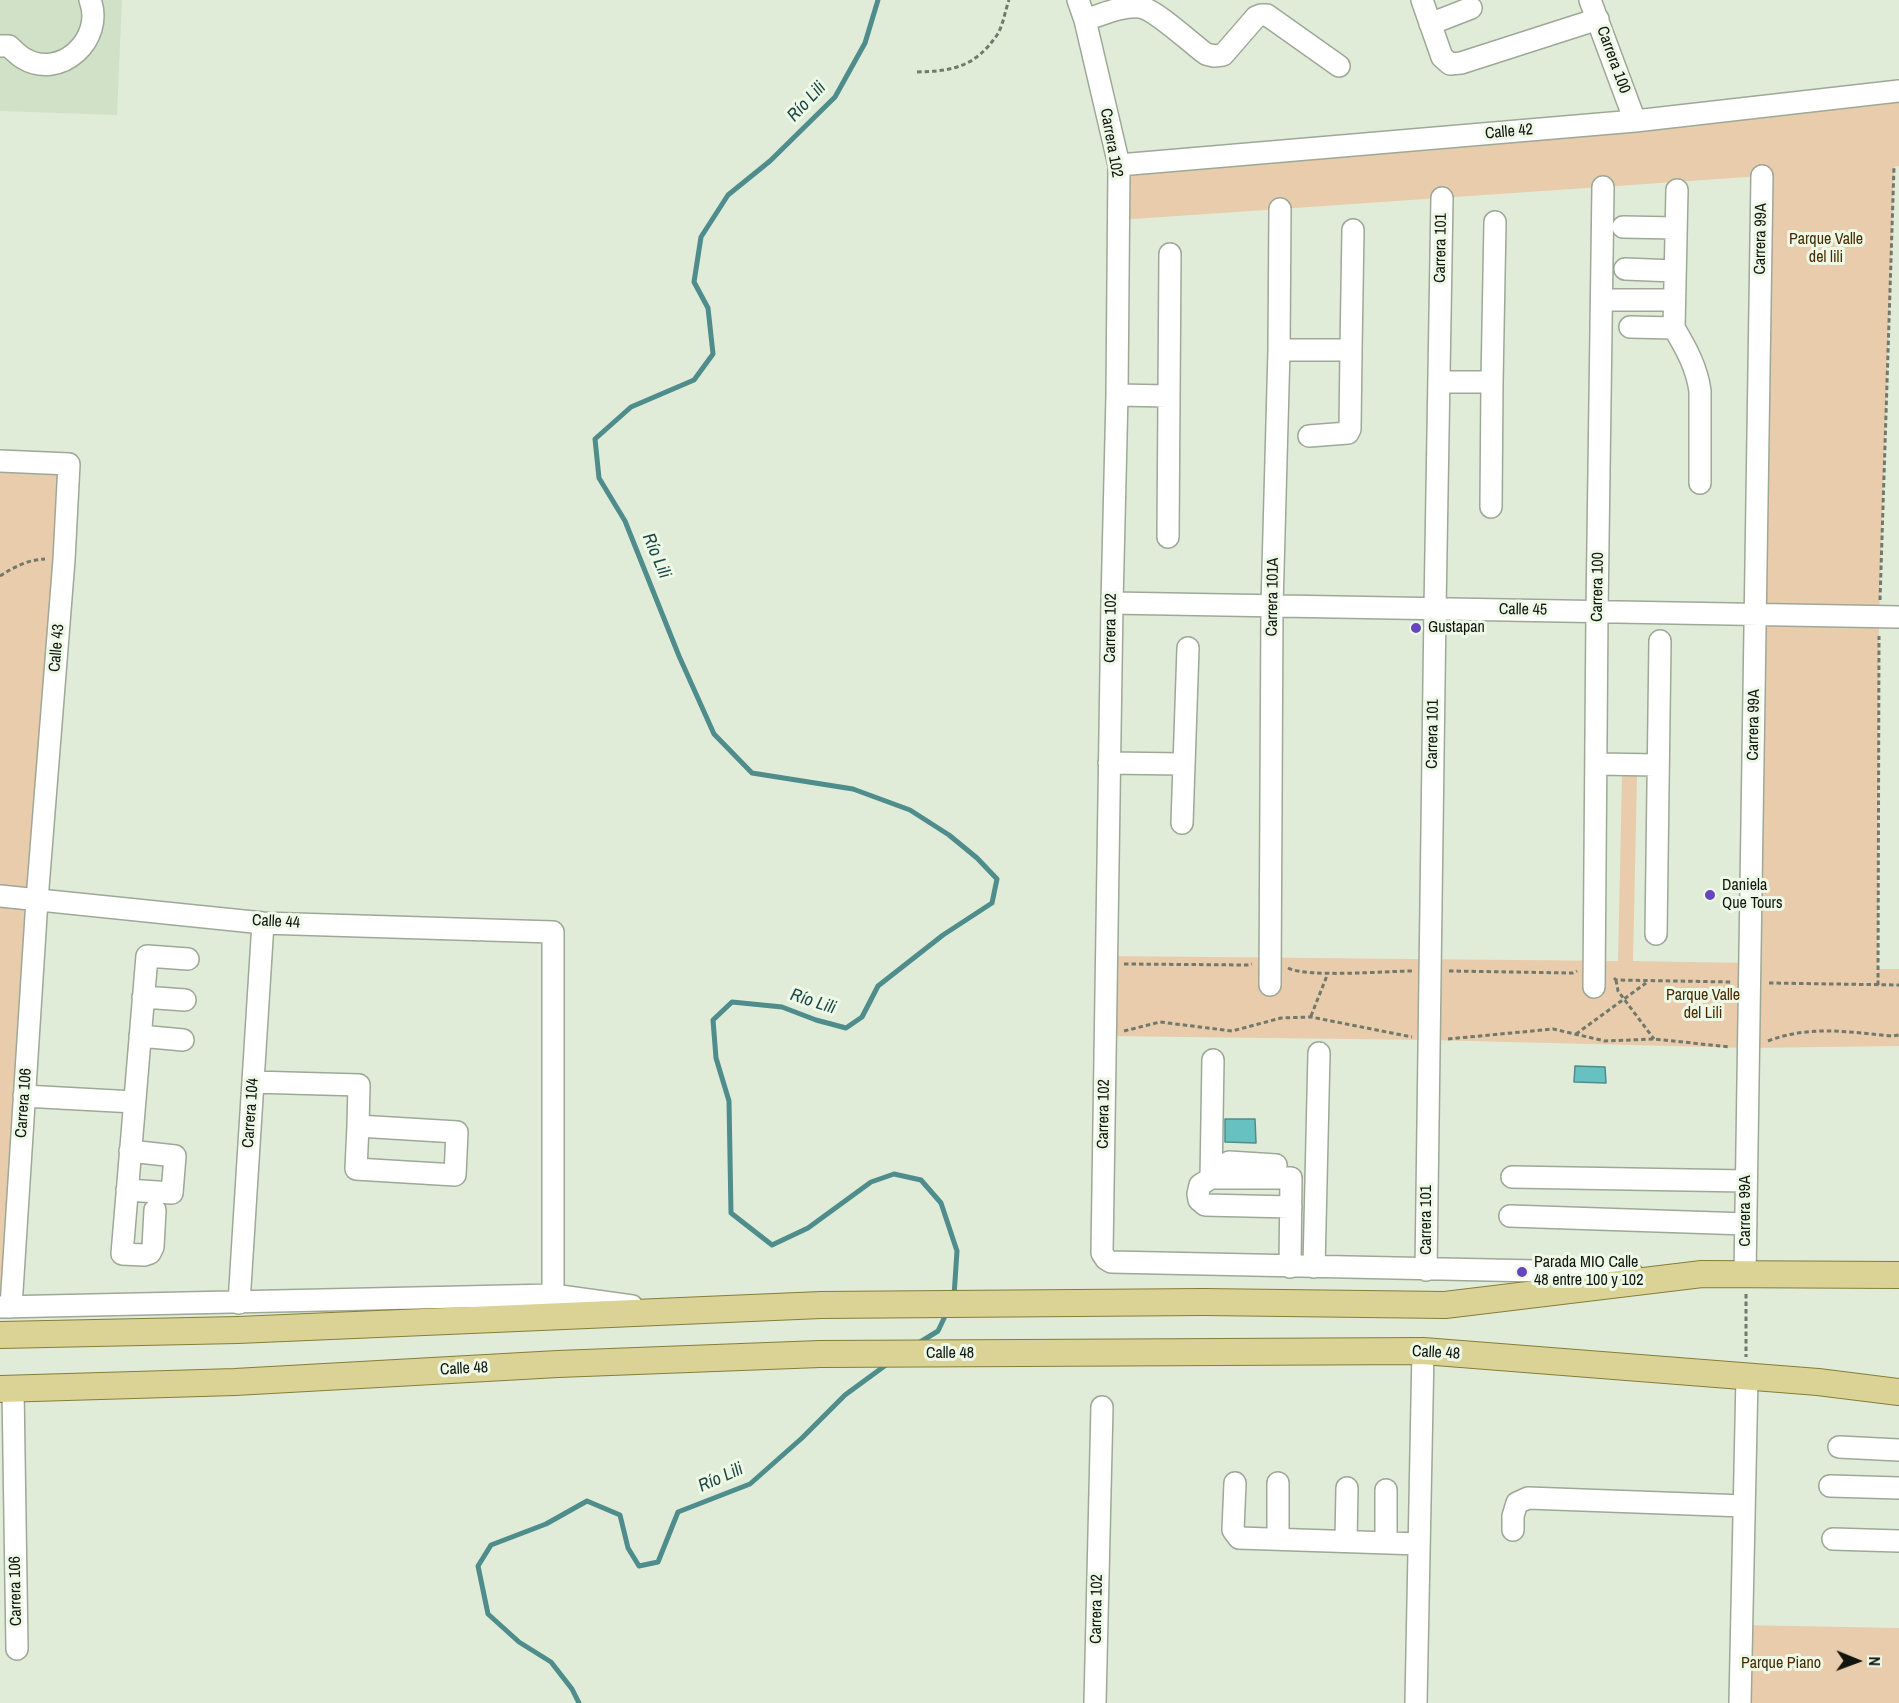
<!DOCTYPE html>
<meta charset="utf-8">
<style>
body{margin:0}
#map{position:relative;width:1899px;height:1703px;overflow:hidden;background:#e0ecd8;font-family:"Archivo Narrow",sans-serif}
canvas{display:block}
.north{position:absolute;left:1827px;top:1631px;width:60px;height:60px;-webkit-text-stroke:4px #edf9e6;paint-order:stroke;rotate:91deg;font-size:16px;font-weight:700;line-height:24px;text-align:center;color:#11150f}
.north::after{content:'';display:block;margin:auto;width:21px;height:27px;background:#11150f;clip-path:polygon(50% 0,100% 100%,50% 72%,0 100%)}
</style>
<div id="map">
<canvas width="1899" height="1703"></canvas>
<div class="north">N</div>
</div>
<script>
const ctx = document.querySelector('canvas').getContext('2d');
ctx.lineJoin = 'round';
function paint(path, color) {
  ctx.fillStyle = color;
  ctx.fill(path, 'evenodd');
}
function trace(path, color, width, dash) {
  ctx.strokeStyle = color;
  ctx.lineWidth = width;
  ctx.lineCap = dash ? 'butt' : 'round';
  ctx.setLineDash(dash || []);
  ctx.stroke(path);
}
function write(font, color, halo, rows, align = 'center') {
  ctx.font = font + ' "Archivo Narrow",sans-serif';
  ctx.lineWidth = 6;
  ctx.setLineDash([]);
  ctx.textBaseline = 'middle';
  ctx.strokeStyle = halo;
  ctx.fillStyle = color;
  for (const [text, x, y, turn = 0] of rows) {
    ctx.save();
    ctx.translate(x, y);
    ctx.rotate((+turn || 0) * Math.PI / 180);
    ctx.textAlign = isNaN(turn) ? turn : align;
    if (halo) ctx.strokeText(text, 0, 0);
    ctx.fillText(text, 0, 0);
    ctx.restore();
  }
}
paint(new Path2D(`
 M 0,0 L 122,0 L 117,115 L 0,111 Z`), '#d1e1c7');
paint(new Path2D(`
 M 1899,91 L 1899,166 L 1894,167 L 1879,617 L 1878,969 L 1899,969 L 1899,1046 L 1749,1048 L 1428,1040 L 1105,1036 L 1107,956 L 1618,961 L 1622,776 L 1637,776 L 1633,961 L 1750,963 L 1762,176 L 1119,220 L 1119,165 Z
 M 0,461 L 69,464 L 11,1307 L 0,1307 Z
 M 1741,1625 L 1899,1628 L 1899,1703 L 1740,1703 Z`), '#e9ccac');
const water = new Path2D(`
 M 1575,1066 L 1605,1067 L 1606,1083 L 1574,1082 Z
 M 1225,1119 L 1255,1119 L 1256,1143 L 1225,1142 Z`);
paint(water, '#68c1c1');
trace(water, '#4e8d8c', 1.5);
trace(new Path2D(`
 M 878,0 L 865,43 L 835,97 L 770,161 L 728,195 L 701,237 L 694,282 L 708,308 L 713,354 L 694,380 L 631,407 L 595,439 L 599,478 L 625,521 L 679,656 L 714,734 L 752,773 L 853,789 L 910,810 L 949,835 L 977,858 L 997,879 L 992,903 L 943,935 L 878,986 L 862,1017 L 846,1028 L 816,1020 L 782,1007 L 732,1002 L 713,1020 L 716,1058 L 729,1101 L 731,1213 L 772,1245 L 808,1228 L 871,1182 L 894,1174 L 921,1180 L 941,1203 L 957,1251 L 954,1296
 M 917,1344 L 938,1331 L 947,1312
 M 579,1703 L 572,1689 L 551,1662 L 519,1642 L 488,1614 L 478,1566 L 491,1545 L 546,1524 L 587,1501 L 620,1515 L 628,1548 L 639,1566 L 658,1562 L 678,1512 L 750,1484 L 802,1438 L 845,1395 L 890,1362`), '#4e8d8c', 5);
const minor = new Path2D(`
 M 1078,0 L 1085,20 L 1119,165 L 1117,395 L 1112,603 L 1102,1253 L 1106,1259 L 1111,1262 L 1632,1273
 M 1422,0 L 1442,57 L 1450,64 L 1461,63 L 1598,19
 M 1590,0 L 1635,121
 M 1085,20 C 1101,15 1123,5 1140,7 C 1155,9 1192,44 1206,54 L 1214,56 L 1223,55 L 1256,17 L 1261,15 L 1267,15 L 1339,66
 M 1430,24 L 1471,8
 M 0,46 L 9,46 C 13,50 18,55 23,58 C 60,81 105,39 90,0
 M 1119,165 L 1635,121 L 1899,91
 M 1677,190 L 1674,328 C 1686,348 1697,368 1700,391 L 1700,483
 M 1623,227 L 1676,228
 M 1625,269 L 1674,271
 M 1602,300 L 1673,300
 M 1630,327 L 1674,328
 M 1279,350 L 1351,350 L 1350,429 L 1348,433 L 1309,436
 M 1351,350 L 1353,230
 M 1439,382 L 1492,382 L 1491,507
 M 1492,382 L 1495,222
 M 1117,395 L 1169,396
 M 0,461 L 69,464 L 64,560 L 37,900 L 11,1307
 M 1168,537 L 1170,254
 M 1112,603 L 1899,617
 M 1109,763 L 1183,764
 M 1597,764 L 1657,765
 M 1182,823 L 1188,648
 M 0,896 L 263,923 L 553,932 L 553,1295
 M 1656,934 L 1660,641
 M 1270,985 L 1272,606 L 1279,350 L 1280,209
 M 1594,987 L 1597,612 L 1603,187
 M 143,997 L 185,1000
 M 140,1036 L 183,1040
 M 1213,1060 L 1211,1178 L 1200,1185 L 1198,1194 L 1199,1200 L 1205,1205 L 1291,1207
 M 253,1082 L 359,1085 L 358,1126
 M 24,1096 L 134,1102
 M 358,1126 L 457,1132 L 455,1175 L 356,1169 Z
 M 1229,1162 L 1276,1165
 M 1512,1177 L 1746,1181
 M 1211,1178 L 1291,1178 L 1290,1267
 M 127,1190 L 172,1193 L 175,1156 L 130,1151
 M 155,1210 L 153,1247 L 150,1253 L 144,1255 L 122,1254 L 147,956 L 188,959
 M 1510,1216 L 1746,1224
 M 1314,1267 L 1319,1053
 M 1426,1270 L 1435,609 L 1442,198
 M 1745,1275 L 1762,176
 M 239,1303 L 263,923
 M 0,1307 L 553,1295 L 632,1306
 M 13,1389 L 17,1649
 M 1839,1447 L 1899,1450
 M 1235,1483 L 1233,1530 L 1239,1538 L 1419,1544
 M 1830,1486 L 1899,1488
 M 1386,1490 L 1386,1542
 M 1513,1530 L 1513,1516 L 1517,1503 L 1528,1498 L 1744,1506
 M 1278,1539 L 1278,1483
 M 1833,1539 L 1899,1541
 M 1346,1541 L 1347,1488
 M 1095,1703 L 1102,1407
 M 1416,1703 L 1423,1351
 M 1740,1703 L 1747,1377`);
const major = new Path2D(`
 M 0,1335 L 238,1330 L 821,1305 L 1203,1302 L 1445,1305 L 1702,1274 L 1899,1275
 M 0,1389 L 235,1382 L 558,1364 L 820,1354 L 1423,1351 L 1818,1382 L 1899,1392`);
trace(minor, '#9da896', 24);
trace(major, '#857d38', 28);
trace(new Path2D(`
 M 917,72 C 953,71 975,67 997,35 C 1003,26 1005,11 1009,0
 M 0,576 C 14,567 27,560 45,559
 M 1880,600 L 1894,167
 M 1124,964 L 1247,965 L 1252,964
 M 1288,968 C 1307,978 1387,971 1412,971
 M 1449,971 L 1573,973 L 1577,971
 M 1614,978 L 1616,980 L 1732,982
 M 1616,980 L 1618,991 L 1654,1039
 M 1769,983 L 1899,985
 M 1878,985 L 1879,636
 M 1311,1016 L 1328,973
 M 1124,1031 L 1160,1022 L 1232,1031 L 1281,1018 L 1311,1017 L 1412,1037
 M 1576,1034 L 1646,983
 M 1448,1039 L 1553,1029 L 1605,1041 L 1654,1039 L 1730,1047
 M 1768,1041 C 1809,1025 1849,1032 1892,1036 L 1899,1035
 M 1746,1294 L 1746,1357`), '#71796c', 3, [4.5, 3]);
trace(minor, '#fff', 21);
trace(major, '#dbd395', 26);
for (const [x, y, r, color] of [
 [1416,628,6,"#6646bf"],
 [1710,895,6,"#6646bf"],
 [1522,1272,6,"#6646bf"]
]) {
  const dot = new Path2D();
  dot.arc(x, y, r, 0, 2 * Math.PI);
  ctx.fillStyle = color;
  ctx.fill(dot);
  trace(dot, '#edf9e6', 2);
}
write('16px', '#11150f', '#edf9e6', [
 ["Carrera 100",1613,60,70],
 ["Calle 42",1509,132,-5],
 ["Carrera 102",1111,143,80],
 ["Carrera 99A",1761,239,-89],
 ["Carrera 101",1441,248,-89],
 ["Carrera 100",1598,587,-89],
 ["Carrera 101A",1273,597,-89],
 ["Calle 45",1523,610,1],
 ["Carrera 102",1111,628,-89],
 ["Calle 43",57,648,-85],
 ["Carrera 99A",1754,725,-89],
 ["Carrera 101",1433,734,-89],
 ["Calle 44",276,922,3],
 ["Carrera 106",24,1103,-86],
 ["Carrera 104",251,1113,-86],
 ["Carrera 102",1104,1114,-89],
 ["Carrera 99A",1746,1211,-90],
 ["Carrera 101",1427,1220,-90],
 ["Calle 48",1436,1353,3],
 ["Calle 48",950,1354],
 ["Calle 48",464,1369,-3],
 ["Carrera 106",16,1591,-91],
 ["Carrera 102",1097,1609,-89]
]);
write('16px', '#482b00', '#edf9e6', [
 ["Parque Valle",1826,240],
 ["del lili",1826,258],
 ["Parque Valle",1703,996],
 ["del Lili",1703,1014],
 ["Parque Piano",1781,1664]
]);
write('16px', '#11150f', '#edf9e6', [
 ["Gustapan",1428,628],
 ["Daniela",1722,886],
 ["Que Tours",1722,904],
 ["Parada MIO Calle",1534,1263],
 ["48 entre 100 y 102",1534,1281]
], 'left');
write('italic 18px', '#1d4747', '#edf9e6', [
 ["Río Lili",807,102,-47],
 ["Río Lili",656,556,67],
 ["Río Lili",813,1002,18],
 ["Río Lili",721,1478,-24]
]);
</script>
